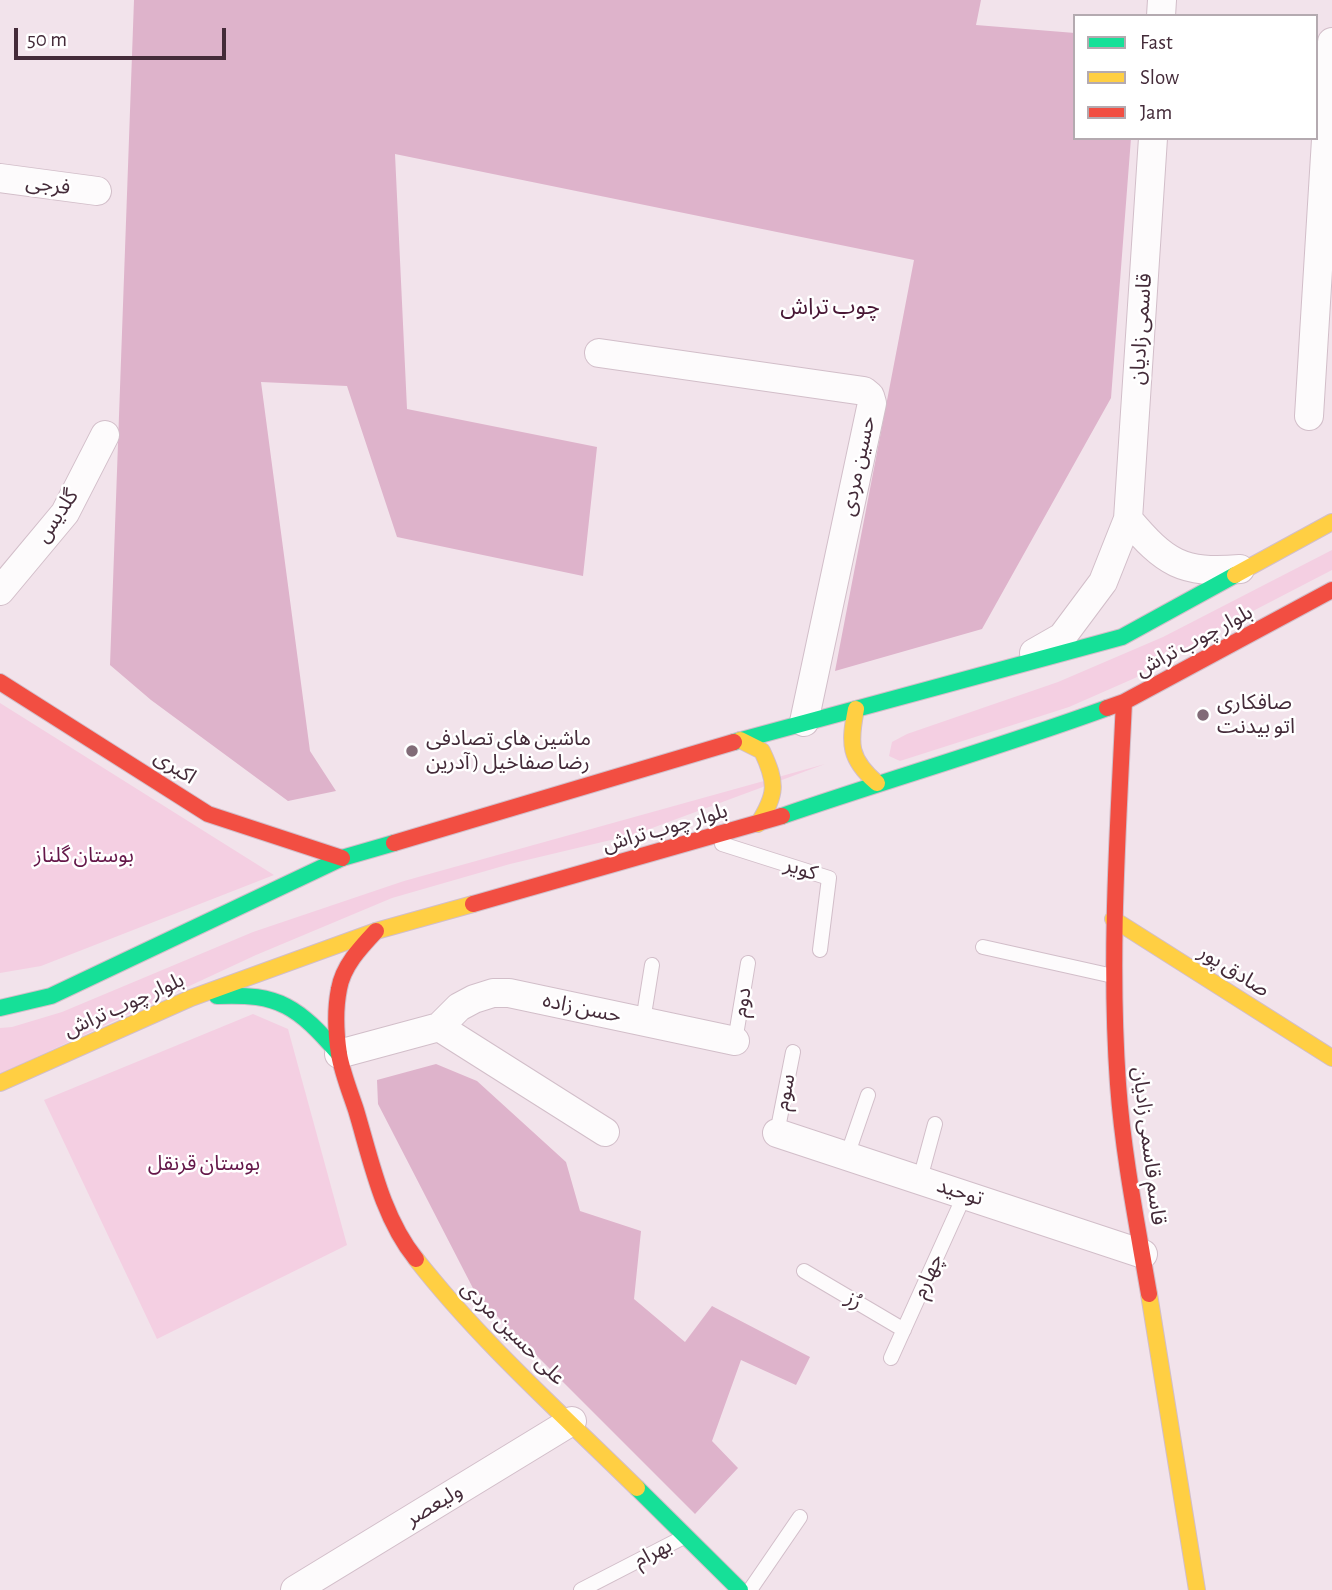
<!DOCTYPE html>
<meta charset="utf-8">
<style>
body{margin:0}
#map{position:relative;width:1332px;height:1590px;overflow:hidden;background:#f2e3eb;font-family:"Alegreya Sans",sans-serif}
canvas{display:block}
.legend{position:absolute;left:1073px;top:14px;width:245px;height:126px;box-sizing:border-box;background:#fff;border:2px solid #b4aab0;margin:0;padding:9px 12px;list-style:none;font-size:21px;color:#442b39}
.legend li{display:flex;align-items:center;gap:14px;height:35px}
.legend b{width:35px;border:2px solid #b4aab0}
.scale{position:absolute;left:14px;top:28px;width:212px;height:32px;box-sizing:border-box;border:4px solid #442b39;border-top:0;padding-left:9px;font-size:21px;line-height:24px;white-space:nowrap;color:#442b39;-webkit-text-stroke:5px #fff;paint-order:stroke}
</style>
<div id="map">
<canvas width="1332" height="1590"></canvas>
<ul class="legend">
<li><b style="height:9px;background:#16e098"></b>Fast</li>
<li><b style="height:9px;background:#ffcf43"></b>Slow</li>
<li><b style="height:9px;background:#f24e42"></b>Jam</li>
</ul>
<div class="scale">50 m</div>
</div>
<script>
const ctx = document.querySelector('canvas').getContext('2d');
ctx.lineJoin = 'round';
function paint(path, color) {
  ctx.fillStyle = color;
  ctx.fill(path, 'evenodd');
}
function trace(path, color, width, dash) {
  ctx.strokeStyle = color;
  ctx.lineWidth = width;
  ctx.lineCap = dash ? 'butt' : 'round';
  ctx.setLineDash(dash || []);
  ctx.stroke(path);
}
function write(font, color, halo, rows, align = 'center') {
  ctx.font = font + ' "Alegreya Sans","Noto Sans Arabic",sans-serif';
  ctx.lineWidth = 5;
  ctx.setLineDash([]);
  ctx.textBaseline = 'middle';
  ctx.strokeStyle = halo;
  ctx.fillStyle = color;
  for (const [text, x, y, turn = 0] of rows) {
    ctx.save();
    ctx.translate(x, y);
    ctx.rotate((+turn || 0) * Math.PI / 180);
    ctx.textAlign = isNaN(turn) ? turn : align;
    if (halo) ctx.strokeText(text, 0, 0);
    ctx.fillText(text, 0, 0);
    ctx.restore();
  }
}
paint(new Path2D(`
 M 1332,550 L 1332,570 L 1224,626 L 1135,678 L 1069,707 L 900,761 L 889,756 L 892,742 L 907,734 L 1058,682 L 1163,637 Z
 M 0,703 L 274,875 L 41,966 L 0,973 Z
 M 825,764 L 636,834 L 510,864 L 392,898 L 256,955 L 0,1074 L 0,1028 L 12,1027 L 62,1012 L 253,932 L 404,881 Z
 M 253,1014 L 288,1029 L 347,1245 L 157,1339 L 44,1100 Z`), '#f4cfe2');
paint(new Path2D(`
 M 134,0 L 981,0 L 976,25 L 1075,33 L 1075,138 L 1131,138 L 1111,398 L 982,629 L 835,671 L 914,260 L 395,154 L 407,409 L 597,447 L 583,576 L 397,537 L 347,386 L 261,382 L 310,751 L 336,791 L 288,801 L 151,700 L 110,665 Z
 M 436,1064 L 477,1081 L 566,1162 L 580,1211 L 641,1231 L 634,1299 L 685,1342 L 712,1306 L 810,1357 L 796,1385 L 741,1360 L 712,1441 L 738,1468 L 695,1514 L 477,1296 L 378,1104 L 377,1080 Z`), '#deb3cb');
const lane = new Path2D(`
 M 722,844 L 829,878 L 820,950
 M 983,947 L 1113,976
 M 643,1021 L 652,965
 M 735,1041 L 748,963
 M 777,1133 L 793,1052
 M 847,1156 L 868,1095
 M 920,1179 L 935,1124
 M 804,1271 L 904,1330
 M 891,1358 L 965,1194
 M 581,1590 L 682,1538
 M 750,1590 L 800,1517`);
const street = new Path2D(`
 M 1161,16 L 1162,0
 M 0,178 L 97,191
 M 599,353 L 864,391 L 870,396 L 872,403 L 804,722
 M 1309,416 L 1332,42
 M 1128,519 C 1165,563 1182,574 1240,569
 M 0,591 L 65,513 L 105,435
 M 1034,653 L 1062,637 L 1103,582 L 1128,519 L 1153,138
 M 439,1027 L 605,1132
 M 339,1054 L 439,1027 L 459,1007 L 474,999 L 493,993 L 509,993 L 735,1041
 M 777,1133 L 1143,1254
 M 295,1590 L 572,1421`);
const fast = new Path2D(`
 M 734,742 L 1122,637 L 1235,575
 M 782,816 C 890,779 1000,747 1107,708
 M 217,996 C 280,993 298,1007 339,1054
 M 0,1008 L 51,996 L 342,858 L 394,843
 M 637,1488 L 740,1590`);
const slow = new Path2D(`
 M 1235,575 L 1332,522
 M 856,709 C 849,744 849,759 877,783
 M 740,740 L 762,751 C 777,783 777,794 758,824
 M 1113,919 L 1332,1058
 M 0,1083 L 191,998 L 376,931 L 473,904
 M 416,1259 C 481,1342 562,1414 637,1488
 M 1149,1294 L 1197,1590`);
const jam = new Path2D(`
 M 0,682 L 208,814 L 342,858
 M 1124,702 C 1118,829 1109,956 1118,1084 C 1123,1154 1137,1224 1149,1294
 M 1107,708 L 1124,702 L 1332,590
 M 394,843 L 734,742
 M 473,904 L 782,816
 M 376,931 C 360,948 343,966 339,989 C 335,1009 336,1034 339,1054 C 342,1072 350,1092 356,1110 C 371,1160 382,1217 416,1259`);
trace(lane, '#d2bec9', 16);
trace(street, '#d2bec9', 30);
trace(fast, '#d2bec9', 18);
trace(slow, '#d2bec9', 18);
trace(jam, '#d2bec9', 18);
trace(lane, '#fdfbfc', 14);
trace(street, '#fdfbfc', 28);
trace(fast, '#16e098', 16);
trace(slow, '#ffcf43', 16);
trace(jam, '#f24e42', 16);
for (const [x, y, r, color] of [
 [1203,715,7,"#816b77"],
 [412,751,7,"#816b77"]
]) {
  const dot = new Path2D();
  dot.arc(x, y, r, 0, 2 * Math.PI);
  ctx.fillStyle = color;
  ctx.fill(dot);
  trace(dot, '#fff', 2.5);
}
write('21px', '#442b39', '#fff', [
 ["فرجی",48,185,8],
 ["قاسمی زادیان",1141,329,-86],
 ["حسین مردی",858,466,-78],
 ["گلدیس",57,516,-56],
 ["بلوار چوب‌ تراش",1194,641,-28],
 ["اکبری",175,767,33],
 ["بلوار چوب‌ تراش",665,828,-16],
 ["کویر",801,869,18],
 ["صادق پور",1234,971,32],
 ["دوم",742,1002,-80],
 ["بلوار چوب‌ تراش",124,1005,-24],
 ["حسن زاده",582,1008,12],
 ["سوم",785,1092,-79],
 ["قاسم قاسمی زادیان",1149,1146,83],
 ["توحید",960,1192,18],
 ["چهارم",928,1276,-66],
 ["رُز",854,1300,31],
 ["علی حسین مردی",513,1333,45],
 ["ولیعصر",434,1505,-31],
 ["بهرام",653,1553,-27]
]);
write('21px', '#442b39', '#fff', [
 ["صافکاری",1217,703],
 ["اتو بیدنت",1217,727],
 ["ماشین های تصادفی",426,739],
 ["رضا صفاخیل ( آدرین",426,763]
], 'left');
write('21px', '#641749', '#fff', [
 ["بوستان گلناز",84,856],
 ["بوستان قرنقل",204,1164]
]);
write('23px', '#491836', '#fff', [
 ["چوب تراش",830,307]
]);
</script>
